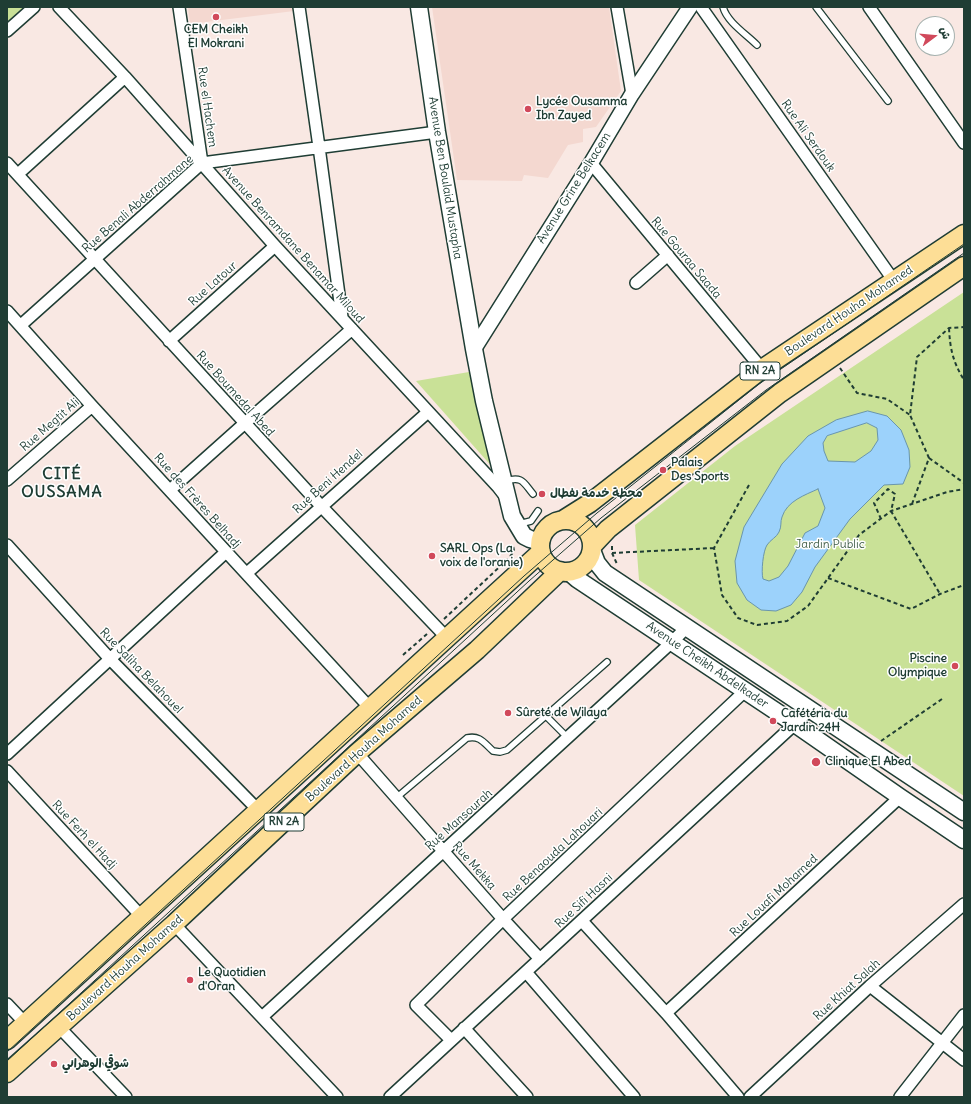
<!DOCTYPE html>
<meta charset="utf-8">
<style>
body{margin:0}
#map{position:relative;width:971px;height:1104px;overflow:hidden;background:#f9e8e3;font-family:Delius,"Playpen Sans Arabic",sans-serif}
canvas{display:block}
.frame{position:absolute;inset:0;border:8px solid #1f3d34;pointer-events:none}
.north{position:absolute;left:915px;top:16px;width:40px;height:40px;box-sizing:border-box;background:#fff;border:1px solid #a5b1ae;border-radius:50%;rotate:74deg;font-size:11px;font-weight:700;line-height:16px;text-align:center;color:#1f3d34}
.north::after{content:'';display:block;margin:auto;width:14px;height:18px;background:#d1495b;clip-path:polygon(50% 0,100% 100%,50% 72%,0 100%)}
</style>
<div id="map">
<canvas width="971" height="1104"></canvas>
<div class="frame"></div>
<div class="north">ش</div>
</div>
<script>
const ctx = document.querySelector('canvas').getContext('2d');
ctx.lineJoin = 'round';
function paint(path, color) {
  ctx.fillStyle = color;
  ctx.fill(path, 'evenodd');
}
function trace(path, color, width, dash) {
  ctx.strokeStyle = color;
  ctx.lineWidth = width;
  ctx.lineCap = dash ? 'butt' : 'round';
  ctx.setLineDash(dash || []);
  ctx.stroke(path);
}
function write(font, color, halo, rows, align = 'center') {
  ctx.font = font + ' Delius,"Playpen Sans Arabic",sans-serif';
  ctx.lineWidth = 3;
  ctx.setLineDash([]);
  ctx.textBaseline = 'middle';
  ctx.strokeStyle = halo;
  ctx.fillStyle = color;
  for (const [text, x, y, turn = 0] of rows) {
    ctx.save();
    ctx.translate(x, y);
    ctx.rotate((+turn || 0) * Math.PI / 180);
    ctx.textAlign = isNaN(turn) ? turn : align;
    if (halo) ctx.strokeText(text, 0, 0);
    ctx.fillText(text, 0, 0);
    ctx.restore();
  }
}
paint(new Path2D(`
 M 188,7 L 293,7 L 294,11 L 190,24 Z
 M 432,7 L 609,7 L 621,91 L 596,127 L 583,129 L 583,142 L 568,145 L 548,178 L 524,175 L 522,181 L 457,180 Z`), '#f4d8d0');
paint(new Path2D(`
 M 7,7 L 24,7 L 7,22 Z
 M 964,292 L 964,796 L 639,580 L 635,525 L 735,446 Z
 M 469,372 L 494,469 L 416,381 Z`), '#c9e197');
const water = new Path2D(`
 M 868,411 L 887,416 L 901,430 L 909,450 L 910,467 L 903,484 L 884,485 L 850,519 L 815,567 L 802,592 L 791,605 L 776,611 L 761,610 L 747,600 L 737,583 L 735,561 L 744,527 L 782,464 L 808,436 L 836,420 ZM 867,423 L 877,428 L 878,440 L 871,451 L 855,462 L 828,461 L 824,451 L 823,443 L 827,436 ZM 818,489 L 825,508 L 818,526 L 805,533 L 788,566 L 779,577 L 769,581 L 763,579 C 761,572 763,551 767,545 C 770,540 777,537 779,532 C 782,526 780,522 782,517 C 787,501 805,495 818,489 Z`);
paint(water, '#9cd2fb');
trace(water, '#6a96ab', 1);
const service = new Path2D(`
 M 723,7 C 727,22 746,34 757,45
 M 816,7 L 888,101
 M 505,481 C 523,476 523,482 533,494
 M 519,524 L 531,521 L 538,511
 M 546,716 L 568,738
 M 396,798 L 467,738 C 480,735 484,743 493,751 L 500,752 L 507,750 L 607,662`);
const minor = new Path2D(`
 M 59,7 L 125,77 L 275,246 L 498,487 L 505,496
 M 179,7 L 202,163
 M 299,7 L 319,147 L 342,317
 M 617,7 L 632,94
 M 701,7 L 894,281
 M 869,7 L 964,143
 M 7,31 L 34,7
 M 7,163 L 321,506 L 447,638
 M 591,163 L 762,369
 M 18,174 L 125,77
 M 636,283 L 668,255
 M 7,311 L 92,406 L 370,708
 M 21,325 L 202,163 L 437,132
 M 169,341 L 275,246
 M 7,480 L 92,406
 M 170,490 L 245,423 L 352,329
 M 7,545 L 110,659 L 259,811
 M 247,573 L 428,412
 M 357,753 L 503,919 L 540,959
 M 7,754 L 226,552
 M 7,771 L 142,917
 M 582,921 L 666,1013 L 738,1097
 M 174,924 L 337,1097
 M 526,972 L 634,1097
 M 870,986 L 964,1060
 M 7,1004 L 25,1023
 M 666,1013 L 900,797
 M 262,1017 L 672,642 L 687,627
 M 59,1027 L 126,1097
 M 464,1028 L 527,1097
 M 451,1040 L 416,1005 L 503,919 L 745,691
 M 390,1097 L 810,710
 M 750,1097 L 870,986 L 964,904
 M 900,1097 L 964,1015`);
const tertiary = new Path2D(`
 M 474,349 L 591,163 L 632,94 L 690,7`);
const secondary = new Path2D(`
 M 419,7 L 437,132 L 474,349 L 484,401 L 512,516 L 524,536 L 530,539 L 541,542
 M 592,550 L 597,563 L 605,573 L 964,812
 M 569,572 L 577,579 L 795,724 L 900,797 L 964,840`);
const primary = new Path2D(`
 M 563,520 L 590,503 L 762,369 L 964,234
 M540 546a26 26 0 1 1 52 0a26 26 0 1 1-52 0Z
 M 592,546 L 608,529 L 780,393 L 964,266
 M 7,1040 L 541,552
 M 7,1073 L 174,924 L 357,753 L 477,650 L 560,571`);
trace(service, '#1f3d34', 8);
trace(minor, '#1f3d34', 14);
trace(tertiary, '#1f3d34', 17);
trace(secondary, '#1f3d34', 19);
trace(primary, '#1f3d34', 21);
trace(new Path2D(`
 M 949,328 C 950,349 953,362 964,380
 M 840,368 L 857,393 L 887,399 L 910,415
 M 929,458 L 964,483
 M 749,485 L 714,548 L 722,595 L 738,618 L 757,625 L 787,621 L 808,606 L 859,535 L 891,511 L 947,492 L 964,489
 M 912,504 L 929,458 L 910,415 L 917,357 L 949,328 L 964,327
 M 881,519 L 874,503 L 888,489 L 895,494 L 891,511 L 940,594
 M 539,528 L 549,521
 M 612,546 L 612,553 L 617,564
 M 612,553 L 714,548
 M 828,578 L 911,609 L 940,594 L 964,585
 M 444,619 L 509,558 L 514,551 L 513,545
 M 403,655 L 427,634
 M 881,741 L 942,699`), '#1f3d34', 2, [4, 3]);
trace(service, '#fff', 5.5);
trace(minor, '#fff', 11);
trace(tertiary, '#fff', 14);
trace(secondary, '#fff', 16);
trace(primary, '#fdde96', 18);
trace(new Path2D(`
 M 7,1052 L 524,576 L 597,513 L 759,384 L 964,244
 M 7,1061 L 529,581 L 601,518 L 766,390 L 964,253`), '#1f3d34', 1);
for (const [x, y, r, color] of [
 [216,17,4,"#d1495b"],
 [528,109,4,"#d1495b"],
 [663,470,4,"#d1495b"],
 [542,494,4,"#d1495b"],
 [432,556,4,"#d1495b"],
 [955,666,4,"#d1495b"],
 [508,713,4,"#d1495b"],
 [773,721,4,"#d1495b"],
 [816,762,5,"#d1495b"],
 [190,980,4,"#d1495b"],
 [54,1064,4,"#d1495b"]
]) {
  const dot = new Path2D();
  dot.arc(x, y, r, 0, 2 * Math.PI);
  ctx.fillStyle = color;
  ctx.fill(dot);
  trace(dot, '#fff', 1.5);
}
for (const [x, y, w] of [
 [760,371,40],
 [284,822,40]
]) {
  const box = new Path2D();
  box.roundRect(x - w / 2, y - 9, w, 18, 3);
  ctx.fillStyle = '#fff';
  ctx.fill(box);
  trace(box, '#1f3d34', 1);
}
write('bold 11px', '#1f3d34', null, [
 ["RN 2A",760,371],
 ["RN 2A",284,822]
]);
write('bold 12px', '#1f3d34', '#fff', [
 ["CEM Cheikh",216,30,"center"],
 ["El Mokrani",216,44,"center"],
 ["Lycée Ousamma",536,102],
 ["Ibn Zayed",536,116],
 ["Palais",671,463],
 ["Des Sports",671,477],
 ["محطة خدمة نفطال",550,494],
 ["SARL Ops (La",440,549],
 ["voix de l'oranie)",440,563],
 ["Piscine",947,659,"right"],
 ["Olympique",947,673,"right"],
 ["Sûreté de Wilaya",516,713],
 ["Cafétéria du",781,714],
 ["Jardin 24H",781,728],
 ["Clinique El Abed",825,762],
 ["Le Quotidien",198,973],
 ["d'Oran",198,987],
 ["شوقي الوهراني",62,1064]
], 'left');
write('12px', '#1f3d34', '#fff', [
 ["Rue el Hachem",207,107,82],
 ["Rue Ali Serdouk",808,136,55],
 ["Avenue Ben Boulaid Mustapha",445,178,81],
 ["Avenue Grine Belkacem",574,188,-58],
 ["Rue Benali Abderrahmane",138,204,-41],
 ["Avenue Benramdane Benamar Miloud",293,245,48],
 ["Rue Gouraa Saada",686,258,50],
 ["Rue Latour",213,284,-42],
 ["Boulevard Houha Mohamed",849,311,-34],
 ["Rue Boumedal Abed",235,394,48],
 ["Rue Megtit Ali",50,425,-41],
 ["Rue Beni Hendel",328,482,-42],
 ["Rue des Frères Belhadj",197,501,48],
 ["Avenue Cheikh Abdelkader",707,665,34],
 ["Rue Saliha Belahouel",141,671,46],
 ["Boulevard Houha Mohamed",364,749,-42],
 ["Rue Mansourah",459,820,-42],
 ["Rue Ferh el Hadj",84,835,47],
 ["Rue Benaouda Lahouari",553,855,-43],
 ["Rue Mekka",474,866,49],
 ["Rue Louafi Mohamed",774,896,-43],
 ["Rue Sifi Hasni",584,901,-43],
 ["Boulevard Houha Mohamed",125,968,-42],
 ["Rue Khiat Salah",847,990,-42]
]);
write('12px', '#415e48', '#fff', [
 ["Jardin Public",830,545]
]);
ctx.letterSpacing = '1px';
write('bold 16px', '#1f3d34', '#fff', [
 ["CITÉ",62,474],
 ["OUSSAMA",62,492]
]);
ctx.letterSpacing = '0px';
</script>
